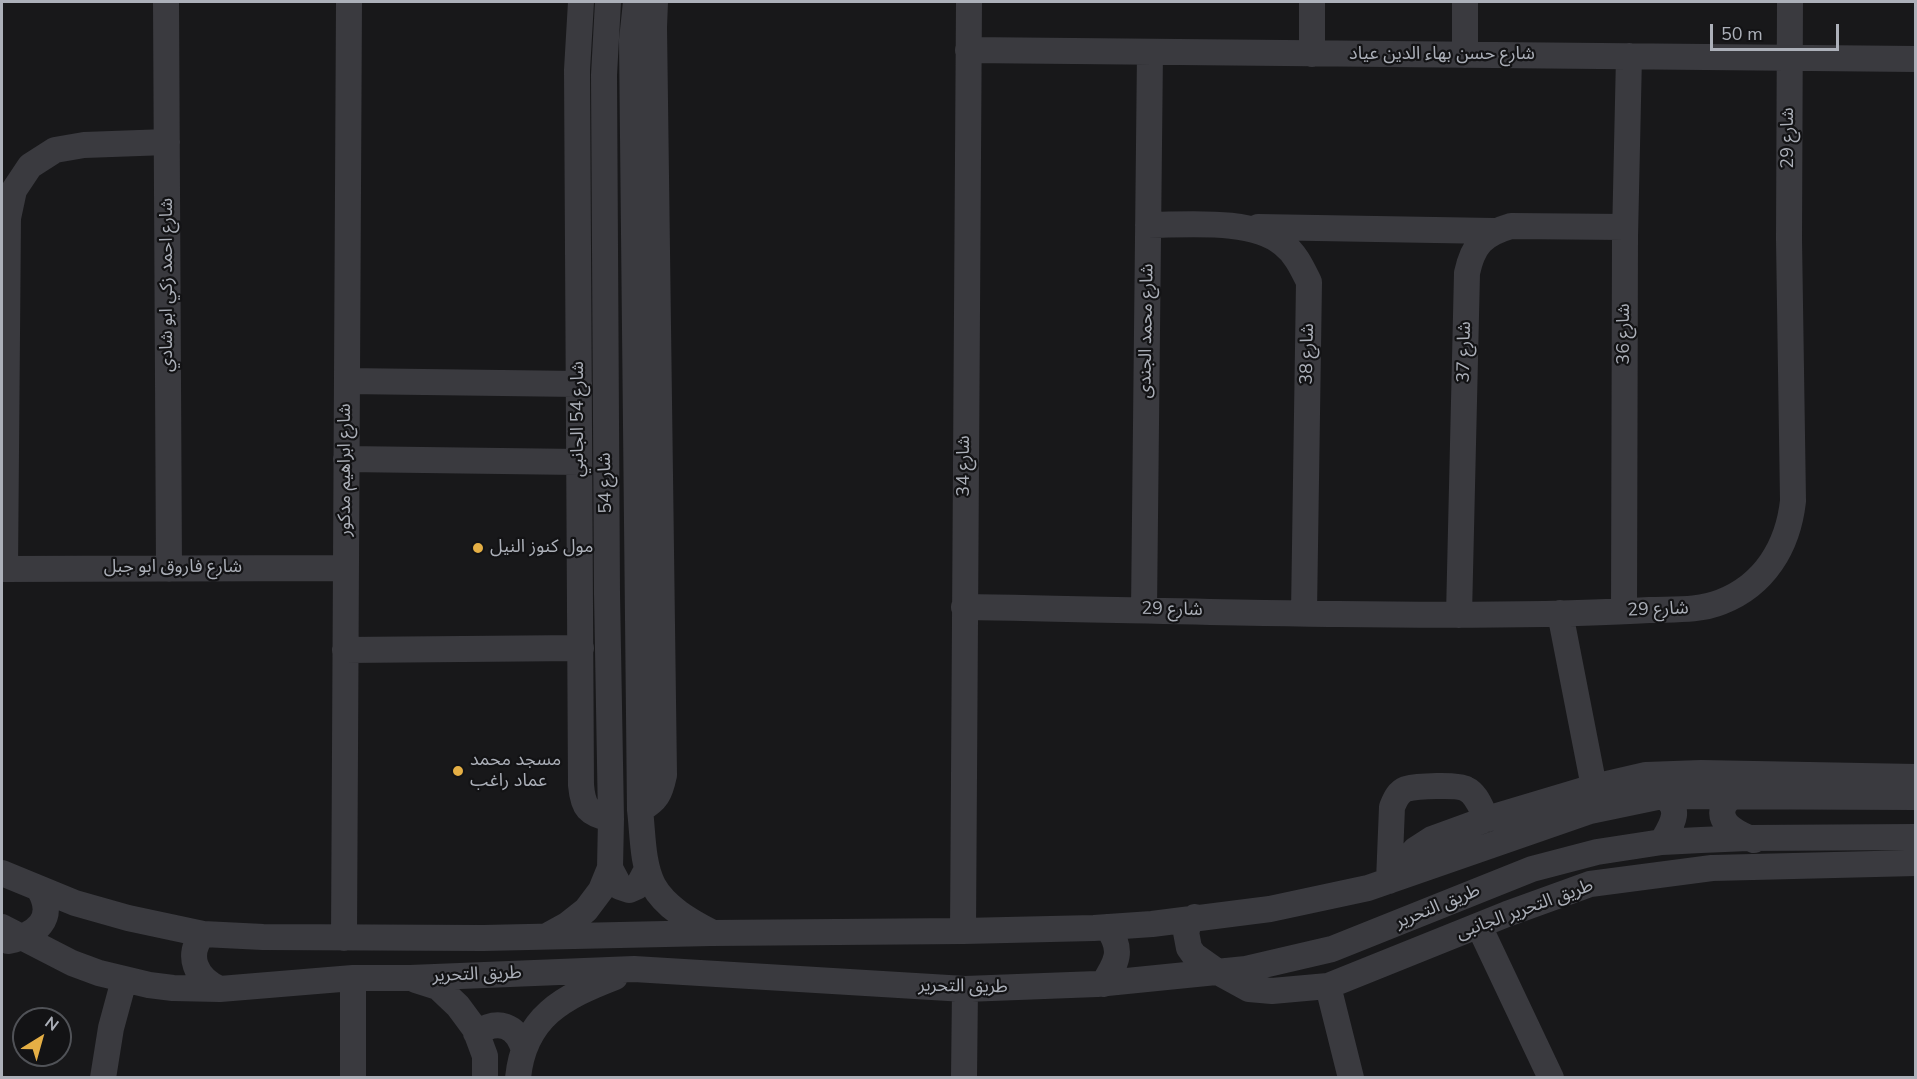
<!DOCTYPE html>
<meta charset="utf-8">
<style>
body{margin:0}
#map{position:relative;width:1917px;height:1079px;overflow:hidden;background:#18181a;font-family:"Nunito Sans",sans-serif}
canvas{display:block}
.frame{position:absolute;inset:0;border:3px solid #acb0b9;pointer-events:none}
.north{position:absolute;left:12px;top:1007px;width:60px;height:60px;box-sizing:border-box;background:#131315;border:2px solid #505257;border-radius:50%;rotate:37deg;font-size:16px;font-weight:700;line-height:24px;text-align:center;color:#acb0b9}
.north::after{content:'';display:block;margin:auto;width:21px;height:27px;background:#e5af45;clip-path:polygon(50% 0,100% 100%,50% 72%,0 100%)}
.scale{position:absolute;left:1710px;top:24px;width:129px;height:27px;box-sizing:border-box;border:3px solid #acb0b9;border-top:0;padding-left:8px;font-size:18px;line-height:21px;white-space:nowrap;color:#acb0b9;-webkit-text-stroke:4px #131315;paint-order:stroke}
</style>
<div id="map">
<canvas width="1917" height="1079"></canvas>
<div class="frame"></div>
<div class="north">N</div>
<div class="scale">50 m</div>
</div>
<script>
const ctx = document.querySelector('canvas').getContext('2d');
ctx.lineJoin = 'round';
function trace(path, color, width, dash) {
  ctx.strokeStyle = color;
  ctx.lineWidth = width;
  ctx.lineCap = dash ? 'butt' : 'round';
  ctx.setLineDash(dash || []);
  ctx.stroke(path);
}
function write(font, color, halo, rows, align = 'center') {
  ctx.font = font + ' "Nunito Sans","Noto Sans Arabic",sans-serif';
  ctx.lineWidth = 4.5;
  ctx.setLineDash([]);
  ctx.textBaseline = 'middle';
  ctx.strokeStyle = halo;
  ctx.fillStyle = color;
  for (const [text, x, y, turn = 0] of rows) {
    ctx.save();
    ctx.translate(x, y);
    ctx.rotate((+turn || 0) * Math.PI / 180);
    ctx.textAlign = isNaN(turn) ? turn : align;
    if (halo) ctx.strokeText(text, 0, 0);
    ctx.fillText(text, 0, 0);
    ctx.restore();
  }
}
trace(new Path2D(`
 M 166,2 L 169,569
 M 581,2 L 577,70 L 581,785 C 583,808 588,814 611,819
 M 636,2 L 632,40 L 640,810 C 643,834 642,863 653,885 C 665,907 690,921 711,932
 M 1312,2 L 1312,54
 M 968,50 L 1916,59
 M 1465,55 L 1465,2
 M 1148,225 C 1186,225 1253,218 1283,244 C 1296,254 1302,268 1309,282 L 1304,612
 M 1258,227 L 1494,231
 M 347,381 L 579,384
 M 346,459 L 579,462
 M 2,569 L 345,568
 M 5,569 L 8,218 L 14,190 L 30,166 L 55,150 L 84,145 L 167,142
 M 964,607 C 1158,610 1351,617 1545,614 C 1580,613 1615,612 1649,610 C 1673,609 1699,611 1721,602 C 1765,585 1788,546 1793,501 L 1789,239 L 1790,2
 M 1144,610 L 1150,52
 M 1624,611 L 1625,237 L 1629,56
 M 1560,613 L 1594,787
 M 1459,615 L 1467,273 C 1473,245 1483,234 1511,226 L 1625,227
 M 345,650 L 581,648
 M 1662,796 C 1684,808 1671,826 1662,842
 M 1737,796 C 1730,798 1726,800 1723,808 C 1718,825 1741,835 1754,840
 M 640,810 C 657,800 660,794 664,775 L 654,27 L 655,2
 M 610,868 L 620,887 L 629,890 L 638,886 L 647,869
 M 2,873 L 75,903 L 128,918 L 203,934 L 263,937 L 483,938 L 711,933 L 963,931 L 1094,928 L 1152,924 L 1270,909 L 1368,888 L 1590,811 L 1662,796 L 1916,797
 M 1391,879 L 1415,850 L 1432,839 L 1487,819 L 1594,787 L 1646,775 L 1701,773 L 1916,777
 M 1389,881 L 1392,807 C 1395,800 1398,792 1406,789 C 1417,786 1457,784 1466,789 C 1477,794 1481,809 1487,819
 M 1195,917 L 1189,924 L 1186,932 L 1189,948 L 1194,955 L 1218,972 L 1249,989 L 1272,991 L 1328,986 L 1507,914 L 1590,884 L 1712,868 L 1916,863
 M 1479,926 L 1551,1078
 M 2,927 L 72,963 L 99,973 L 149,985 L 173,988 L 220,989 L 353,978 L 410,978 L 634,969 L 965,989 L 1097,984 L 1246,969 L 1332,949 L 1532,869 L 1597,852 L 1662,842 L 1701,840 L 1748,838 L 1916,837
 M 963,931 L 969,2
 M 203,934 C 185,955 196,979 220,989
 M 547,936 L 567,925 L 586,910 L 601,890 L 610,868 L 611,819 L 607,593 L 604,75 L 608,2
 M 344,938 L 349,2
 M 8,941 C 36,935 57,919 39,889
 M 353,978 L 353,1078
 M 416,980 L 438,987 L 458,1006 L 475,1029 L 485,1056 L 485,1078
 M 1103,984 C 1117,962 1124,950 1107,927
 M 1328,986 L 1351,1078
 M 476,1033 C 498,1019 516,1024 524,1050
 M 103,1078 L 111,1028 L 124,980
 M 518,1078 C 524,1017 563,997 615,977
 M 964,1078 L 965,989`), '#3a3a3f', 26);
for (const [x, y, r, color] of [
 [478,548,6,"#e5af45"],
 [458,771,6,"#e5af45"]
]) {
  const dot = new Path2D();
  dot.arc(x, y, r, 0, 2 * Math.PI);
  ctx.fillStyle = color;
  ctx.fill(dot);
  trace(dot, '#131315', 2);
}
write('18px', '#acb0b9', '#131315', [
 ["شارع حسن بهاء الدين عياد",1442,55],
 ["شارع 29",1789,138,-90],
 ["شارع احمد زكي ابو شادي",168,285,-90],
 ["شارع محمد الجندى",1147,331,-89],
 ["شارع 36",1625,334,-90],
 ["شارع 37",1465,352,-89],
 ["شارع 38",1308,354,-89],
 ["شارع 54 الجانبي",579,419,-90],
 ["شارع 34",965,466,-90],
 ["شارع ابراهيم مدكور",346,470,-90],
 ["شارع 54",606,483,-91],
 ["شارع فاروق ابو جبل",173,568],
 ["شارع 29",1172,610,1],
 ["شارع 29",1658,610,-2],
 ["طريق التحرير",1438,907,-22],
 ["طريق التحرير الجانبى",1525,910,-20],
 ["طريق التحرير",477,975,-2],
 ["طريق التحرير",963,987,1]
]);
write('18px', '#acb0b9', '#131315', [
 ["مول كنوز النيل",490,548],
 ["مسجد محمد",470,761],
 ["عماد راغب",470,782]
], 'left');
</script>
